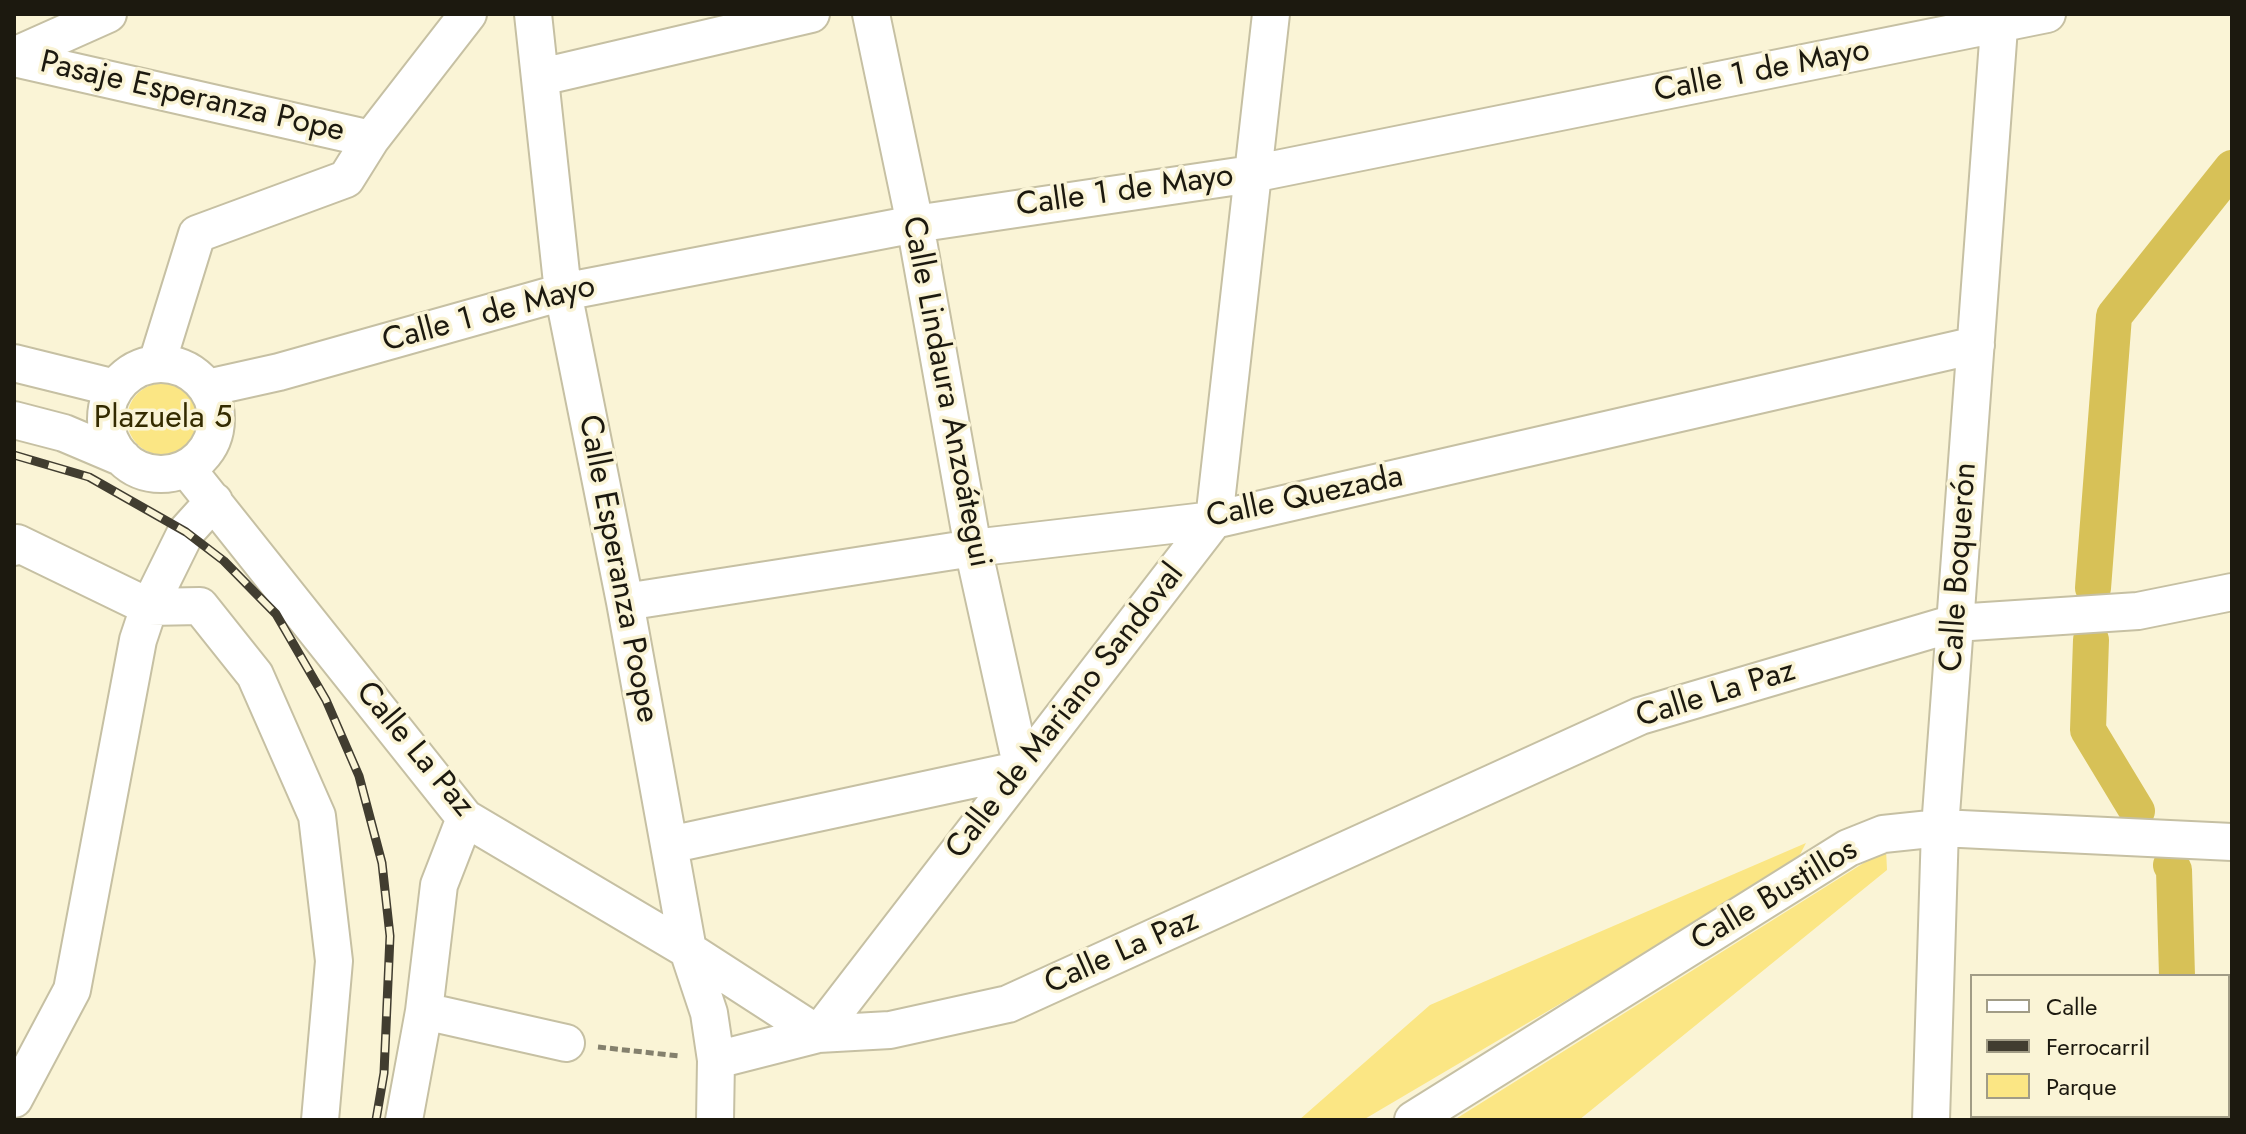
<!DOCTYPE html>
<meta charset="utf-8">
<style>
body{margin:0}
#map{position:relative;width:2246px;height:1134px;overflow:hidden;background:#faf4d6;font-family:Jost,sans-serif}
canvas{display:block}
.frame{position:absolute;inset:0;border:16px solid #1c190f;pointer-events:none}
.legend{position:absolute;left:1970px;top:974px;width:260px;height:144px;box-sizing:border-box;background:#faf4d6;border:2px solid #a19c86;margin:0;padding:10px 14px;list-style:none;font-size:24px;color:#1c190f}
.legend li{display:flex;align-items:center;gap:16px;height:40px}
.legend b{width:40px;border:2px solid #a19c86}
</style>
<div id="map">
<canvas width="2246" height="1134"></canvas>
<div class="frame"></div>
<ul class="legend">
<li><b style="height:10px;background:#fff"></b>Calle</li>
<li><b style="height:10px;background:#413d30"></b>Ferrocarril</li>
<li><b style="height:22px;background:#fbe684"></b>Parque</li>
</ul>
</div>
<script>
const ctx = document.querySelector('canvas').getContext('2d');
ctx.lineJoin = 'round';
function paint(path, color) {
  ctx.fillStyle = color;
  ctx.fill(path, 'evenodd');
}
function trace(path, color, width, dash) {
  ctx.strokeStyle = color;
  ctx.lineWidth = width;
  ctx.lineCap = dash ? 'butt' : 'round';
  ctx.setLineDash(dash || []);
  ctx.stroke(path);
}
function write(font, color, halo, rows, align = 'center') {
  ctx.font = font + ' Jost,sans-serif';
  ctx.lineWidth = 7;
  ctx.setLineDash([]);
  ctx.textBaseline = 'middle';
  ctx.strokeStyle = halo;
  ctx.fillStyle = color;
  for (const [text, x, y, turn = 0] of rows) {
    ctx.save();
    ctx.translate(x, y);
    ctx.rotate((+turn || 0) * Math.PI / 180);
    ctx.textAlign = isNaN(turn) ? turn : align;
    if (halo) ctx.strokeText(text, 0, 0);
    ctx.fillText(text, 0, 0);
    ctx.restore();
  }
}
paint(new Path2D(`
 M127 419a36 36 0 1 1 72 0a36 36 0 1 1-72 0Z
 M 1806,843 L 1794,866 L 1363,1120 L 1299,1120 L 1430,1005 Z
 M 1886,849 L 1887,870 L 1579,1120 L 1454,1120 Z`), '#fbe684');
trace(new Path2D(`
 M 2093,588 L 2114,316 L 2232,168
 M 2091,640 L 2088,730 L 2137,811
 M 2171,865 L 2174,870 L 2177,976
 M 2214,1116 L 2214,1120`), '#d7c157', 36);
const minor = new Path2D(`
 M 533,14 L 563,292 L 625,602 L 688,950 L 709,1013 L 716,1060 L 715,1120
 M 871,14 L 915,224 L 973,548 L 1022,769
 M 14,56 L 108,14
 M 14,58 L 371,139
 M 541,77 L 811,14
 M 14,363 L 115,388
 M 157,363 L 197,234 L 346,179 L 371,139 L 468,14
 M106 419a55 55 0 1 1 110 0a55 55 0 1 1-110 0Z
 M 207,388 L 279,372 L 563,292 L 915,224 L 1252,174 L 2047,14
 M 14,420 L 64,433 L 123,458
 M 187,469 L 465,818 L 688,950 L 818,1034 L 890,1030 L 1008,1004 L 1640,716 L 1955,623 L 2138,611 L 2232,592
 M 14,547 L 17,543 L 149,607 L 200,606 L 255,675 L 317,816 L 334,961 L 320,1120
 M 625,602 L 973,548 L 1214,520 L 1976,345
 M 669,845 L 1022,769
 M 424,1011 L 566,1043
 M 716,1060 L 818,1034 L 1214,520 L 1271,14
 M 14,1099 L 72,990 L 138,640 L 149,607 L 186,532 L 214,501
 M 404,1120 L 424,1011 L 439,885 L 465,818
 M 1413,1120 L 1848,848 L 1883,834 L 1940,828 L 2232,842
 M 1931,1120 L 1940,828 L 2000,14`);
trace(minor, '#c6c0a3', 40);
trace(new Path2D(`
 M 598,1047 L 679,1056`), '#84806d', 5, [8, 4]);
trace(minor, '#fff', 36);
const rail = new Path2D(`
 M 14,455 L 89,477 L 186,532 L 224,561 L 276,614 L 326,700 L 359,776 L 382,863 L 390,936 L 384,1073 L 376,1120`);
trace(rail, '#413d30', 9);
trace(rail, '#faf4d6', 6, [18]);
write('32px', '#1c190f', '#faf4d6', [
 ["Calle 1 de Mayo",1762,72,-11],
 ["Pasaje Esperanza Pope",192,98,13],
 ["Calle 1 de Mayo",1125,192,-8],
 ["Calle 1 de Mayo",489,315,-15],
 ["Calle Lindaura Anzoátegui",945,392,79],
 ["Calle Quezada",1305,498,-12],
 ["Calle Boquerón",1960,567,-86],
 ["Calle Esperanza Poope",617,569,79],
 ["Calle La Paz",1716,695,-17],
 ["Calle de Mariano Sandoval",1066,712,-52],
 ["Calle La Paz",414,750,50],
 ["Calle Bustillos",1775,896,-31],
 ["Calle La Paz",1122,953,-24]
]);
write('32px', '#342b00', '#faf4d6', [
 ["Plazuela 5",163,419]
]);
</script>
